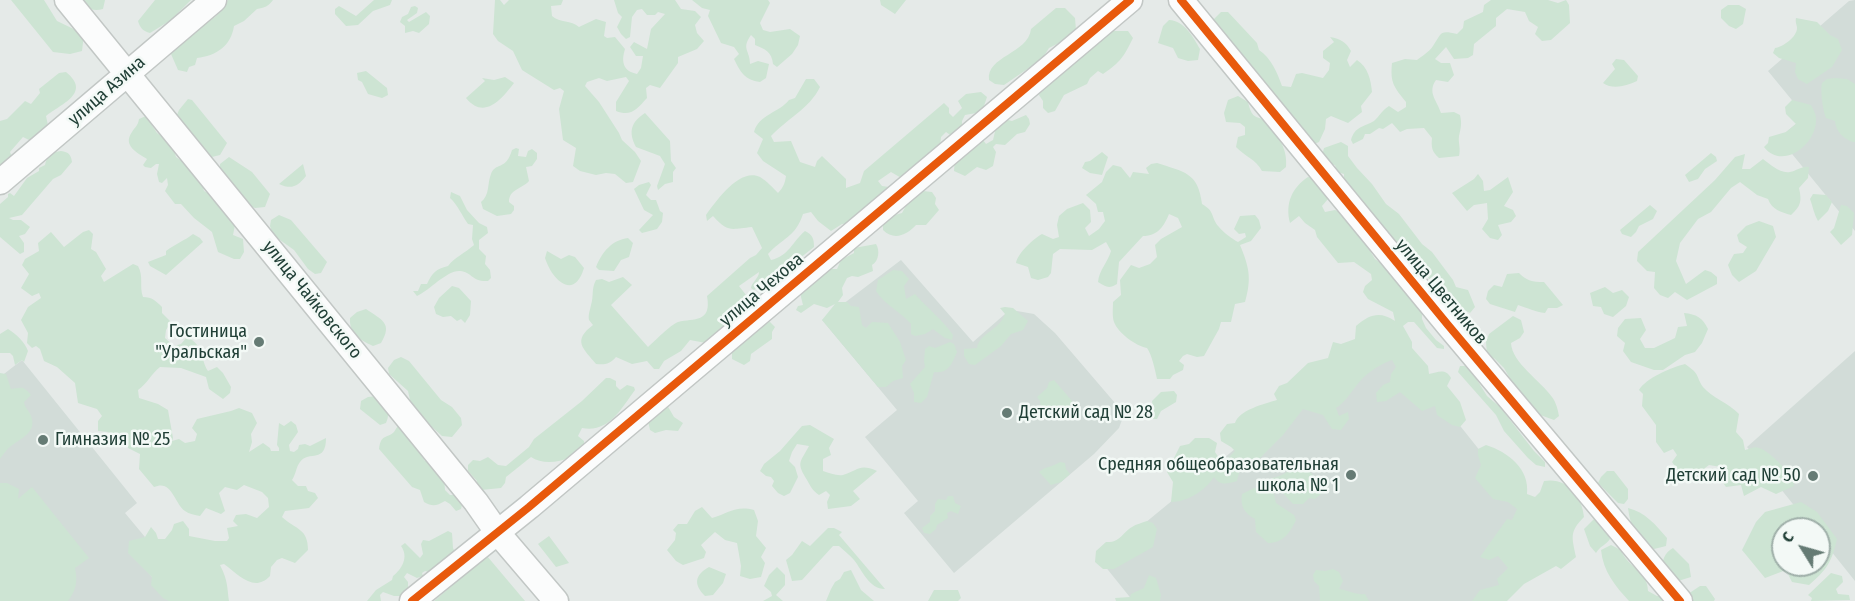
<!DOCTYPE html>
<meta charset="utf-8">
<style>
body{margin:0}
#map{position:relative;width:1855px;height:601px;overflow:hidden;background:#e5eae8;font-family:"Fira Sans Condensed",sans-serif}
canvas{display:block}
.north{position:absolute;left:1771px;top:517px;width:60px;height:60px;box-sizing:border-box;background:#f3f9f6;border:2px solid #9fafa9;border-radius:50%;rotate:307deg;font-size:16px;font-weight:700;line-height:24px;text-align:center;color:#203f36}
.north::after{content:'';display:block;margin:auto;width:21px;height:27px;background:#657b74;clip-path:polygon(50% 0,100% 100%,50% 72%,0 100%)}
</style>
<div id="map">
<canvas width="1855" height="601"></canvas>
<div class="north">С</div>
</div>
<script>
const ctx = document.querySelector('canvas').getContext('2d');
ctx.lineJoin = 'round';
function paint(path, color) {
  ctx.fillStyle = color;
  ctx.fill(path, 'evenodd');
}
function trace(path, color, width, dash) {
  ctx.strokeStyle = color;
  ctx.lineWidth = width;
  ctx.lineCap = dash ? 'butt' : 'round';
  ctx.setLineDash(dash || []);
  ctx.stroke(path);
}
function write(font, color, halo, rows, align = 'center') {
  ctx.font = font + ' "Fira Sans Condensed",sans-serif';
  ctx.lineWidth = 5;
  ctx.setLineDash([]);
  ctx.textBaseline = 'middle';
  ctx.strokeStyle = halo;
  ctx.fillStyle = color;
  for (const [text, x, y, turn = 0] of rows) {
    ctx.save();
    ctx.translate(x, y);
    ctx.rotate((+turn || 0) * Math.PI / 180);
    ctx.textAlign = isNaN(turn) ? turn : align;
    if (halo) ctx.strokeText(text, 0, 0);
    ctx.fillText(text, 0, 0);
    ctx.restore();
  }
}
paint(new Path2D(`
 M 1855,0 L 1855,231 L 1779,138 L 1805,116 L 1768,71 L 1849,1 Z
 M 901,260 L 973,342 L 1005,314 L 1017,311 L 1034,314 L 1055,333 L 1115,403 L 1123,417 L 1119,428 L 1094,454 L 954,573 L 904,513 L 918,501 L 865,437 L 897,410 L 822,320 Z
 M 1382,328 L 1556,546 L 1488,601 L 1133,601 L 1100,560 Z
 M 1855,351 L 1855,581 L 1819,536 L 1819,529 L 1813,529 L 1747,447 Z
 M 22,360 L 137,503 L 125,513 L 145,537 L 129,549 L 172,601 L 0,601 L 0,377 Z`), '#d2dcd8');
paint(new Path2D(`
 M 11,0 L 44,0 L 57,21 L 84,34 L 82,51 L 70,54 L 53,52 Z
 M 76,0 L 105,0 L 103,9 C 91,12 85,7 76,0 Z
 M 155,0 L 191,0 L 171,20 L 150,33 C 143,31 140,28 138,21 Z
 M 228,0 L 273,0 C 269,6 264,8 257,9 L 244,21 L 234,26 C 231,46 216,56 197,58 L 195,65 L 189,67 L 187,72 L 178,70 L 171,54 C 184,27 215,28 228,0 Z
 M 374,0 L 392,0 L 390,5 L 373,11 L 358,25 L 346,26 L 335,14 L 335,9 L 339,6 L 356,16 Z
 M 495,0 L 500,0 L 504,5 L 509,0 L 563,0 L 561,5 L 551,6 L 552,16 C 560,23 571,20 579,27 L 596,19 L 606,22 L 604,36 L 607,38 L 615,37 L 625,49 C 621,62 623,71 637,74 L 641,68 L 643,56 L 636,56 L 630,47 L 634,42 L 647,49 L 651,29 L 665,14 L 658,12 L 655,15 L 647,15 L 642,9 L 637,10 L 632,17 L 630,37 L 626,39 L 621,34 L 617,27 L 622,17 L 618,13 L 614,0 L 675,0 L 681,9 L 695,11 L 701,17 L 695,25 L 697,33 L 704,41 L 697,49 L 678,57 L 678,63 L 660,88 L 650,85 L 646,88 L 647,98 C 637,109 631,117 616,111 L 616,102 L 629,81 L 626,77 L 607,81 L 599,78 L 587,82 L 585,86 L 599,102 L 619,133 L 622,140 L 635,152 L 641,161 L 633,182 L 626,183 L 615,174 L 606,173 L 596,175 L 580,171 L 573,166 L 576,148 L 563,140 L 559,109 L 564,91 L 560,88 L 554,90 L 522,70 L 513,51 L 498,41 L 493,34 Z
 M 692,0 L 768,0 L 770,3 L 760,23 L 763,30 L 770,32 L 790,29 L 800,36 L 798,45 L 792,54 L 777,67 L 773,64 C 772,52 765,49 755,45 L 755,39 L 751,35 C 741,49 750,50 750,64 L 758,61 L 769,64 L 766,78 L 760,82 C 745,80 741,73 734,59 L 739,54 L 734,47 L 721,43 L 708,16 L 710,10 L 702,8 Z
 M 880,0 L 906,0 L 895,14 L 881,5 Z
 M 1491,0 L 1548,0 L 1558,3 L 1566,0 L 1569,5 L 1570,23 L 1551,40 L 1542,41 L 1535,34 L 1538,27 L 1529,21 L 1525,12 L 1507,9 L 1496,18 L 1496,26 L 1474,44 L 1473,55 L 1468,58 L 1454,59 L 1446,47 L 1435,59 L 1441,63 L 1450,63 L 1454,75 L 1448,82 L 1436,80 C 1427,93 1437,100 1441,113 L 1454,112 L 1460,115 C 1462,124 1461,127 1459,136 C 1458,143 1461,148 1459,156 L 1439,158 C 1432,152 1431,147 1432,138 L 1424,128 L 1407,129 L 1400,132 L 1392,123 L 1383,129 L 1379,128 L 1370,134 L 1365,134 L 1363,139 L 1353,144 L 1351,140 C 1355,126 1364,127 1374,121 C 1379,117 1382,110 1389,106 L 1398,112 L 1406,107 L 1406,102 C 1394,87 1390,83 1392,63 L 1405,59 L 1417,60 C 1422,56 1429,52 1433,46 C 1442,33 1439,30 1457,34 L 1463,28 L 1464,21 L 1483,12 L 1484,5 Z
 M 1728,5 L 1739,5 L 1746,9 L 1743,24 L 1736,29 L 1729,26 L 1721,18 L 1721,10 Z
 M 415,6 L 418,8 L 417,13 L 407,20 L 409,22 L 426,12 L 430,16 L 429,24 L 419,33 L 413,31 L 405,33 L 405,26 L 400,22 L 402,17 L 408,14 L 411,7 Z
 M 1056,8 L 1065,8 L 1075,18 L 1076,30 L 1069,38 L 1049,48 L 1042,59 L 1004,85 L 995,84 L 989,80 C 986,56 1028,54 1031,29 Z
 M 1221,12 L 1228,12 L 1257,43 L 1259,50 C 1271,58 1277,72 1282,86 L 1291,87 L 1296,74 L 1302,73 L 1323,78 L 1329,70 L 1330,63 L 1323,58 L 1323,51 L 1334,42 L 1330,37 C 1341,39 1346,42 1351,51 L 1347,60 L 1350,67 L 1357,60 C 1368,67 1371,80 1372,92 L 1361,106 L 1362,112 L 1348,123 L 1331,116 L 1326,119 L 1325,129 L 1319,142 L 1307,147 L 1211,22 Z
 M 1796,18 L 1817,22 L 1830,35 L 1838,39 L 1842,50 L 1832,67 L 1807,84 L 1798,79 L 1795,72 L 1796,63 L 1779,58 L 1773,53 L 1775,48 C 1783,47 1797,37 1797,28 C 1797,25 1795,22 1796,18 Z
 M 1169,20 C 1185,21 1193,37 1200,49 L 1198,60 L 1188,61 L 1178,58 L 1173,48 L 1158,43 L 1163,26 Z
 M 1108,31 L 1128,31 L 1133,38 C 1124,56 1121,62 1103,74 L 1098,71 L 1090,78 L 1087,84 L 1064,95 L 1055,111 L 1048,113 L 1043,108 L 1043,101 L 1039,95 L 1043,87 L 1055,79 Z
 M 1616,59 L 1624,60 L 1638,76 L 1637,81 C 1626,86 1613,90 1603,83 L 1615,69 L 1612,64 Z
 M 366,71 L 387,88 L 388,95 L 382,98 L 368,94 L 362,82 L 358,80 L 357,73 Z
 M 66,72 C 92,93 61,104 46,116 L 49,130 L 31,141 L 23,137 L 10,152 L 12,157 L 0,176 L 0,121 L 7,119 L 25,101 L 31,104 L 40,93 L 39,89 L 59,73 Z
 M 505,77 L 514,83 C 501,100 484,120 466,98 L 485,81 L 482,78 L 494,80 Z
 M 1835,78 L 1847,79 L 1855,84 L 1855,142 L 1853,142 C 1844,139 1836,132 1835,121 L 1826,118 C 1823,111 1820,90 1822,83 L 1827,79 Z
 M 806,79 L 814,79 L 820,87 C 810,108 787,119 771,136 L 774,142 L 791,141 L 800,162 L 815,167 L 817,161 L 822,156 L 846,179 L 846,188 L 860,183 L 864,171 L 944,103 L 949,108 L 949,113 L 953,117 L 962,108 L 958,101 L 966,94 L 981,92 L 987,97 L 982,112 L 965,115 L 962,121 L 962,128 L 953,137 L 946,132 L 941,137 C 941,148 934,155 923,158 L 924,165 L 903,179 L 891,172 L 878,181 L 882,186 L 889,187 L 893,194 L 856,223 L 842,224 L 831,231 L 818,221 L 811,212 L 803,214 C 795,238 782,238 768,254 L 771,260 C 789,256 792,242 805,231 C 813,235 814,239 814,247 L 800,258 L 790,257 C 788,260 789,263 788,266 C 784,279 764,282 754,290 L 751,288 C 752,282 759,278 759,272 L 739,286 L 746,295 C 742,315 721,331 706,343 L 690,340 L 681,351 L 664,361 L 659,369 L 654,369 L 647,361 L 632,364 L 616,357 C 610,364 605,365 596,364 C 583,348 572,341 593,325 L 589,320 C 588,314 590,311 591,305 C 594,296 591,289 596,280 L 602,279 L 609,282 L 623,277 L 632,285 L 611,305 L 648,347 C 655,341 670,325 678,322 C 694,318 712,323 707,296 L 750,258 L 756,255 L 762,248 L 752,227 C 731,229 728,233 713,216 L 707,221 L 706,215 C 716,201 740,167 760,177 C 767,181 773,188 778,193 C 783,188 785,183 786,176 L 763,161 L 757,153 L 763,139 L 754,132 C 759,114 779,113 789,100 L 795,98 Z
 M 1238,96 L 1248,102 C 1251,114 1253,118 1265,119 C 1277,134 1288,148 1286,167 L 1280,172 L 1262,171 C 1256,159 1244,156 1236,147 L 1238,137 L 1245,135 L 1245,127 L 1240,123 L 1226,122 L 1224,113 L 1228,100 Z
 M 188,99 L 192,100 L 227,143 L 220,155 L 212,157 L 197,147 L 174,122 L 179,110 Z
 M 1792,100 L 1811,105 C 1813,109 1816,114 1816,118 C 1818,144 1782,171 1764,147 L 1768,143 L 1769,137 L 1786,132 L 1796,124 L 1786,114 L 1785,107 Z
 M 645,113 L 670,141 L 671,161 L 676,168 L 673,172 L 673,182 L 665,184 L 658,190 L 657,186 L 665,164 L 660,156 L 636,147 C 628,132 631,122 645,113 Z
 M 1026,115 L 1029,119 L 1030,124 L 1025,132 L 1017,134 L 1005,145 L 996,144 L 993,147 L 996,152 L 993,166 L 986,170 L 977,167 L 965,176 L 954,171 L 955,158 L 980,136 L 986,144 L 993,140 L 997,123 L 1004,119 L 1012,121 Z
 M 146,116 L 157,133 L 172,143 L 176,157 C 189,166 201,174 204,191 L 219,199 L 235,225 L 233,235 L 243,239 L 244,252 L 240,259 L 234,259 L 218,252 L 212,232 L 194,218 L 181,204 L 175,204 L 165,191 L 168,185 L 167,178 L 162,183 L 159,182 L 157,174 L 159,164 L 156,164 L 151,168 L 145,167 L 143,165 L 147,159 C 138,153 122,146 132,132 C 135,127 138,126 139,119 Z
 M 1341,142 L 1348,146 L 1348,156 L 1357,168 L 1372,184 L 1386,204 L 1399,214 L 1422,244 L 1432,252 L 1453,280 L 1456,287 L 1468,290 L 1475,307 L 1470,313 L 1448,302 L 1438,287 L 1426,276 L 1417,273 L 1355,206 L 1356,192 L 1344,181 L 1344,174 L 1337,172 L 1335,165 L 1324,163 L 1321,159 L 1324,148 Z
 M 516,148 L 519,149 L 518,156 L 526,157 L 528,151 L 532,149 L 537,153 L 537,159 L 532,166 L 526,167 L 529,181 C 522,189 509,189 509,202 L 514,206 L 514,210 L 511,214 L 497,216 L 483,209 L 481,202 C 490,195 487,184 491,174 C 495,162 506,171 512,150 Z
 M 61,151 C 69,152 71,155 72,162 L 61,175 L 53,179 L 22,215 L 9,218 L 13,220 L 21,220 L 30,227 L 25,234 L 19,236 L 24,243 L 24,252 L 20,254 L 0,237 L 0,204 L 8,197 L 8,194 L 10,193 L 14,196 L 27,178 L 39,171 L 39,168 L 45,165 C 47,155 52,152 61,151 Z
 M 1102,152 L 1108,157 L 1102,175 L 1090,173 L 1082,168 L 1085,162 L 1090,161 Z
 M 1711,153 L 1716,157 L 1717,161 L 1705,169 L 1698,179 L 1689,182 L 1685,175 Z
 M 1745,154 L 1742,169 L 1750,169 L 1763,159 C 1770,164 1780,174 1790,172 C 1797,171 1801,166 1809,167 L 1808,178 L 1799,188 C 1802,201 1801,206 1791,215 C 1781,212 1772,210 1768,199 L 1757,195 L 1740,182 L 1731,188 L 1711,212 L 1698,219 L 1680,243 L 1676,261 L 1686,284 L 1705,270 L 1711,272 L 1717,277 L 1717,284 L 1687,300 L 1675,292 L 1668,298 L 1660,295 L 1654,288 L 1655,272 L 1647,271 L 1637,261 L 1638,252 L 1715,180 L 1735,157 Z
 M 229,157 L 252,172 L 270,194 L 265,207 L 255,208 L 247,204 L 220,173 L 220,164 Z
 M 1157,163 C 1184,172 1198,172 1202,204 C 1216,212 1210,217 1219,227 C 1223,232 1232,239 1238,242 L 1246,237 L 1245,233 L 1239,234 L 1234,229 L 1240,216 L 1255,215 L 1259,220 L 1261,228 L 1251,241 L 1240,245 C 1249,267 1252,278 1245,302 L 1235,304 L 1231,322 L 1221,322 L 1219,329 L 1204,356 L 1197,357 L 1187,354 L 1183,356 L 1179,361 L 1184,365 L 1183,370 L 1173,375 L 1170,379 L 1157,379 C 1155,370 1152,355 1147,348 C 1136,346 1118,333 1114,322 C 1112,316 1113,308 1113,302 L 1121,295 L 1120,280 L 1131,265 L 1139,268 L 1150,264 L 1157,257 L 1155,245 L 1161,239 L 1182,227 L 1178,218 L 1169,214 C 1164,226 1158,236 1143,236 L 1119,262 L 1117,284 C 1109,289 1106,287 1098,282 C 1099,270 1108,262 1111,251 L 1106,242 L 1092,250 L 1060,249 L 1053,254 L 1051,273 L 1048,277 L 1038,280 L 1031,278 L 1028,267 L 1016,263 C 1018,253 1033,239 1042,234 L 1053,239 L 1059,237 L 1057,225 L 1059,216 L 1067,209 L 1083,203 L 1090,210 L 1091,222 L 1085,228 L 1089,236 L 1099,229 L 1105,221 L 1103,212 L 1098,212 L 1096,204 L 1086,195 L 1102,182 L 1106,172 L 1113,165 L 1121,167 L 1130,178 L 1133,172 L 1149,174 L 1146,168 L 1151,164 Z
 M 303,164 L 306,176 C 298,186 292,190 279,184 Z
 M 1478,174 L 1483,181 L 1484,191 L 1490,190 L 1508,177 L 1513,192 L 1504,206 L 1513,210 L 1516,216 L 1511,222 L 1498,225 L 1502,235 L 1498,240 L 1490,238 L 1482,229 L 1488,219 L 1487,203 L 1474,205 L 1467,211 L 1452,193 L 1474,179 Z
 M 1308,177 L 1313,178 L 1328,199 L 1322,206 L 1325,212 L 1335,210 L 1347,215 L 1368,238 L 1369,249 L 1375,259 L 1393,271 L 1422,308 L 1422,319 L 1426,328 L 1436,340 L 1444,346 L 1444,349 L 1437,348 L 1414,322 L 1408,322 L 1403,326 L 1412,342 L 1412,348 L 1428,366 L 1429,374 C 1438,372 1446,368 1451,378 L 1447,386 L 1460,402 L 1466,420 L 1460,427 L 1452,425 L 1437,415 L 1435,406 L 1422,411 L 1400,392 L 1386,401 L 1377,402 L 1376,393 L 1383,385 L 1390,382 L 1391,374 L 1396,367 L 1392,360 C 1378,365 1365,374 1356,386 C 1349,395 1345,402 1336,408 L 1339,416 L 1348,412 L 1349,419 L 1341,430 L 1332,429 L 1323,415 L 1303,409 L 1283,435 L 1259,459 C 1244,457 1240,469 1237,481 C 1227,484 1220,486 1214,477 C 1205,491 1187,502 1171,502 L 1173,482 L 1167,472 L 1180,446 L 1189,444 L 1195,438 L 1209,438 L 1217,443 L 1215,452 L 1219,458 L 1228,458 L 1235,451 L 1231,447 L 1221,441 L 1220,433 L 1227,424 L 1235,423 C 1239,410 1264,404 1277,400 L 1274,394 L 1279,386 L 1287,383 L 1308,363 L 1328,358 L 1333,342 L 1341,344 L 1355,339 L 1356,326 C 1370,314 1380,311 1395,321 L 1393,312 L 1368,299 L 1363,292 L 1365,286 L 1372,280 L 1371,274 L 1354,262 L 1338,263 L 1317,237 L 1315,230 L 1305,223 L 1299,216 L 1290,223 C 1285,203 1292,188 1308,177 Z
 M 649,182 L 651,185 L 646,195 L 651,200 L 656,200 L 660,211 L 663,213 L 662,222 L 657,229 L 642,233 L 639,230 L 653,215 L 644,210 L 634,189 L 639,185 Z
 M 921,185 L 923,191 L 932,192 L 936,198 L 935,204 L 939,210 L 926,225 L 916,225 C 907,235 894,241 883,230 L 883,223 L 888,217 L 902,213 L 913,193 Z
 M 451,192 L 460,196 L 467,210 L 479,223 L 487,227 L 488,233 L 479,240 L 479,249 L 486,256 L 485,264 L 490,270 L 491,278 L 488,281 C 472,282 472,272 460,271 C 447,270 430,290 417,296 L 413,291 L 418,291 L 421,284 L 427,284 C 432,273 436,269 448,266 C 455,257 465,253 474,245 L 472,239 L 473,225 L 468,224 C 462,216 458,205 450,198 Z
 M 1813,194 L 1826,195 L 1832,202 L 1828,211 L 1818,221 C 1814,214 1813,207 1810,199 Z
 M 1650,205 L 1657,211 L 1653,219 L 1639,226 L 1636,232 L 1631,237 L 1622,234 L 1620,230 Z
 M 1841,205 L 1847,206 L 1854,213 L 1852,235 L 1841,245 L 1830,232 L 1834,228 Z
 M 279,215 L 291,220 L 327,262 L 321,273 L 315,274 L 308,269 L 294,250 L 273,235 L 270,226 L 271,220 Z
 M 1759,221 L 1773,226 L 1776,237 L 1756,271 L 1739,282 L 1732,275 L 1728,265 L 1734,254 L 1743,253 L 1747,247 L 1739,242 L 1737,235 L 1746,226 Z
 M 89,230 L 93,234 L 91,249 L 96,252 L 106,269 L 101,276 L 104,282 L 133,264 L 138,266 C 144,277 139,286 143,297 C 152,297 156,301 162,307 L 162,313 L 171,322 L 166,330 L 165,338 L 174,346 L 181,344 L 187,337 C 205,346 200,359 208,371 L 217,367 L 223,373 L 231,387 L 230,393 L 223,399 L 209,389 L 206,377 L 181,368 L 160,367 C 151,374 147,384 138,390 L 139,398 L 158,404 L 168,410 L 173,438 L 172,441 L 179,439 L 185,443 L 195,441 L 197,434 L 192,428 L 197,419 L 231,411 L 239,408 L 252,413 L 257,423 L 251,434 L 252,442 L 249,452 L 263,443 L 270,448 L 271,451 L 279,451 L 279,448 L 277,445 L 279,423 L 284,426 L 291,421 L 296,425 L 298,432 L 289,445 L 290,451 L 294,452 L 298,449 L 299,445 L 305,444 L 310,446 L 326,438 C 326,464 309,450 300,462 C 296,467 296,474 292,480 L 298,486 L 306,486 L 308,491 L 315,493 L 318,498 L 309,508 L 285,511 L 282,517 C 296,530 308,528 308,550 L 295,563 L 282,558 L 277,560 L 271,567 L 270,576 C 254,593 239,575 224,564 L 220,565 C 228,581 227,586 229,601 L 169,601 L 163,598 L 151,585 L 152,577 L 128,553 L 129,541 L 145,537 L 151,527 L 156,533 L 158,539 L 165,539 L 172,530 L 174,524 L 183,521 L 189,529 L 189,536 L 215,541 L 227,541 L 229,538 L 227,528 L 238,526 L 233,521 L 236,515 L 246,514 L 257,518 L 269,507 L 268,498 L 262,492 L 244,485 L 237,490 L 225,487 L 219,493 L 225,511 L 221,514 L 206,508 L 200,516 C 195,515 189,514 185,511 C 174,503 172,479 154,487 L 139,469 L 140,454 L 128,448 L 127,442 L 122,443 L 108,432 L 98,431 L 98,421 L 102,416 L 97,409 L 78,403 L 75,383 L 57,367 L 44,361 L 40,349 L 36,346 L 32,348 L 27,343 L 28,333 L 21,320 L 28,307 L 41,298 L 39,293 L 32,296 L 21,288 L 29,274 L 22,265 L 25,259 L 39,251 L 38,243 L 51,232 L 64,247 L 83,232 Z
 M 193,234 L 200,238 L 203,242 L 166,275 L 150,266 L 148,262 L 166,255 L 166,251 C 175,244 184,241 193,234 Z
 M 628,238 L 633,243 L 629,257 L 621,260 L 614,271 L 599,270 L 596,267 C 602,252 612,240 628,238 Z
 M 876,244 C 880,250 879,261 872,265 L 873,271 L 858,277 L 852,276 L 847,278 L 842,288 L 843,295 L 838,302 L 847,302 L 851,306 L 859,307 L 862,325 L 866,328 L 872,322 L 888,323 L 900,342 L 906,360 L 902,366 L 903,378 L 893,381 L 886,387 L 878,387 L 822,320 L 835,304 L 827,308 L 814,304 L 801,313 L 796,310 L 798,306 L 803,305 L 801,297 L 801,292 L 830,269 L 837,269 L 841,260 L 854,253 L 854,248 Z
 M 547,251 L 561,259 L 569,255 L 575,257 L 584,268 C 574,301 552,280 545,258 Z
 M 893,270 L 902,271 L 909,279 L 904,286 L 906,299 L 915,294 C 928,309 942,319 953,335 L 952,340 L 945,338 L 933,329 L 925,334 L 915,336 L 911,334 L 911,324 C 901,312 885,305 876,291 L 878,280 Z
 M 1519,273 C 1527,281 1532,282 1544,282 L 1563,305 L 1557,308 L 1548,308 L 1545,313 C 1535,312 1528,308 1518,305 L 1515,312 L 1490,304 L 1486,299 L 1488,291 L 1494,285 L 1502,287 L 1507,274 Z
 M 452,286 L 459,288 L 471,301 L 470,315 L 465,323 L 461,319 L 457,321 L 451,316 L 443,317 L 436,314 L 434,307 L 439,298 Z
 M 1605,287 L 1613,293 L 1622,290 L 1629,297 L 1626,306 L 1613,317 L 1604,314 L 1601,307 L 1593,306 L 1590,293 Z
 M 1005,307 L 1013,308 L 1028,321 L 1023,330 L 1011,334 L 1001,346 L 975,365 L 969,364 L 964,356 L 964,349 L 977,348 C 980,332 999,331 1005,314 L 1000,308 Z
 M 366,309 C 382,320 393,323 381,343 L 373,346 C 360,340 349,334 350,318 L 357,312 Z
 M 1684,313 C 1696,314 1703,318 1708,329 L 1702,343 L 1695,352 L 1685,355 L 1663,370 L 1654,370 L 1631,362 L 1623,351 L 1625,343 L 1617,336 L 1618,328 L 1625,319 L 1641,318 L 1646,330 L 1640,339 L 1645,348 L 1654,348 L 1675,338 L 1678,327 L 1687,326 Z
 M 1513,316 L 1521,320 L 1524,332 L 1520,338 L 1511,343 C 1512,363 1541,381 1552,397 C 1556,402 1558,410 1559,416 L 1554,420 L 1532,412 L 1526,406 L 1524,396 L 1513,384 L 1504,368 L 1495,359 L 1487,354 L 1486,342 L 1489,334 Z
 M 770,322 L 775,327 L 772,332 L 772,339 L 751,354 L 750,361 L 744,365 L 732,359 L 732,351 L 763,323 Z
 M 8,329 C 16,334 25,342 28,351 L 24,362 L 22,360 L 15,365 L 13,356 L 10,353 L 0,353 L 0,334 Z
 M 950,342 L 954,344 L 957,352 C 952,364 948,374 934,372 L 927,397 L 921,403 L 914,402 L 914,393 L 910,384 L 925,367 L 924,361 L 925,349 L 929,346 L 935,348 Z
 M 401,357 L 409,361 L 441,400 L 452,407 L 461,418 L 462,425 L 452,437 L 442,436 L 421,417 L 410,400 L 408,391 L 389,374 L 388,368 L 394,360 Z
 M 1685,364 C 1701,375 1695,375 1703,387 C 1712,398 1729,403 1739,414 L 1736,432 L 1743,440 L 1745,450 C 1750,449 1755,446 1759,448 C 1770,451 1794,475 1794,486 L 1776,494 L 1761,487 L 1744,496 L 1741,485 L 1726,487 L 1721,480 L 1721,467 L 1709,465 L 1705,468 L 1698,478 L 1680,473 L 1672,462 L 1677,455 L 1673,449 L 1664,453 L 1656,442 L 1656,425 L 1642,406 L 1643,394 L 1639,390 C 1646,378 1672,367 1685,364 Z
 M 1460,366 L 1465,366 L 1474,375 L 1487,396 L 1500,407 L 1534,451 L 1545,462 L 1545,467 L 1536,465 L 1528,458 L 1504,431 L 1496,415 L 1458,372 Z
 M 0,373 L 6,374 L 11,389 C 21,388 23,385 31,395 L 24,402 C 25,409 31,412 32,419 C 36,436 13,441 6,451 C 4,453 2,456 0,459 Z
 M 606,378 L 610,378 L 616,381 L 616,386 L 620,390 L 627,385 L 634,387 L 635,390 C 621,409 609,433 582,428 L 578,436 L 584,441 L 584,446 C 579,450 574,456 568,458 C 557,463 541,464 531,457 L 506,477 L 505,483 L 501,488 L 481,490 L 477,487 L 477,481 L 468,471 L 468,465 L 473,460 L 480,461 L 488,457 L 498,465 L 506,466 L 529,447 L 534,439 L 582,401 Z
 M 1054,380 L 1072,401 L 1076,411 C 1068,425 1053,415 1041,408 L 1040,401 L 1037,397 L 1047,388 L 1049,382 Z
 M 1174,391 L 1177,395 L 1176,402 L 1161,411 L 1157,419 L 1150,419 L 1146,414 L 1153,408 L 1152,401 L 1161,392 Z
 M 377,396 C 384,405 392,411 386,423 L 380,425 L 360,409 L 361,401 L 368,397 Z
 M 667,405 L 674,417 L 683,423 L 678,431 L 666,430 L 655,433 L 650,430 L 648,421 Z
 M 400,424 L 424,449 L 421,455 L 425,461 L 430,461 L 444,476 L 445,490 L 450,495 L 457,495 L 463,501 L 461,509 L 456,511 L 450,504 L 445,501 C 436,506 433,507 424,502 L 420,490 L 412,487 L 379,449 C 381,434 386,439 394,432 C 396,429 397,426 400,424 Z
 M 810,425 L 834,439 L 829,448 L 831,455 L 823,459 L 823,471 C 830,473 836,476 843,475 C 858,471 859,463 877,471 L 853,491 L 860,499 L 851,506 L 828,509 L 827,502 L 830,495 L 826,491 L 819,495 C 812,490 811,487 807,480 C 796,462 800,463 809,446 L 797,444 L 792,452 L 789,461 L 795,467 L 798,477 L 790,493 L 784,496 L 778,493 L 772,486 L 774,481 L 771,477 L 766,476 L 760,471 L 764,464 L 780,451 L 802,426 Z
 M 1486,445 C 1508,452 1530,469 1527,494 L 1535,497 L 1540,492 L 1544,481 C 1567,477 1582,496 1584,517 C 1569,532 1572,537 1576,557 L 1561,569 L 1556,566 L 1524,584 L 1507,601 L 1472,601 L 1480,590 L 1499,585 L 1497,579 L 1508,568 L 1498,556 L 1489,560 L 1480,557 L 1507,519 L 1512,520 L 1517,509 L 1508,502 L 1493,499 L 1475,478 L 1481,465 L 1478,455 L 1478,449 Z
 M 1060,462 L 1065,463 L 1066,469 L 1070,474 L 1061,482 L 1051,485 L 1039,472 C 1046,466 1053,467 1060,462 Z
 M 1297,468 L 1306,468 L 1313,475 L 1309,486 L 1319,488 L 1322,493 L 1315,499 L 1309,498 L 1303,504 L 1293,504 L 1280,490 L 1281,484 L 1275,486 L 1272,478 C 1282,477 1287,470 1297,468 Z
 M 1607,471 L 1614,471 L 1628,489 L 1628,499 L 1624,504 L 1618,503 L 1598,483 L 1601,477 Z
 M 0,483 L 7,483 L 19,489 L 18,499 L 32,487 L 89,558 L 75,568 C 78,582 76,590 68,601 L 0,601 Z
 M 1264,487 L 1274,494 L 1276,503 L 1294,515 L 1296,520 C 1290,533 1283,543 1268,543 L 1256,532 L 1255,519 C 1244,513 1240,506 1242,494 L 1254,488 Z
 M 948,496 L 953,496 L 955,503 L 961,506 L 958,514 L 951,511 L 947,513 L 948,518 L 937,525 L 936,529 L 930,534 L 924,533 L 922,528 L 930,522 L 930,516 L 935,511 L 935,504 L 938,499 L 946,500 Z
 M 1801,502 L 1817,512 L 1837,539 C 1832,561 1827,570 1809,585 L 1792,582 L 1786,570 L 1765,578 L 1742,550 L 1756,522 L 1765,512 ZM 1783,529 L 1819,529 L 1819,565 L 1783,565 Z
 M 702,507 L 712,518 C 729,513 736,505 754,510 L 758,521 L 756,536 L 766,548 L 761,557 L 765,563 L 761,577 L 750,579 L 740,576 L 741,566 L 737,543 L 725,540 L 715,532 L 701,545 L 706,552 L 704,558 L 683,565 L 676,561 L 667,550 L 675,540 L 676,533 L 673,530 L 678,524 L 687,524 L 695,511 Z
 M 1628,508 C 1645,512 1656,525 1667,538 L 1666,546 L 1654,549 C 1638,540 1630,527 1628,508 Z
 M 1595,518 L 1598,519 L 1602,529 L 1609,534 L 1610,539 C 1606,545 1600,546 1596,553 L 1590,546 L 1584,529 Z
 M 1147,521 L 1153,523 L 1157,529 L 1153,547 L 1114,569 L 1103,569 L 1095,562 L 1096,551 L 1106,542 C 1120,543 1122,533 1132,527 C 1136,524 1142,523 1147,521 Z
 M 828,528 L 834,528 L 842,532 L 839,535 L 885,589 C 869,589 862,570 854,560 C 850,555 844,551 839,546 L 833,546 L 802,580 L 792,581 L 786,560 L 792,555 L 802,541 L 810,546 Z
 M 448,531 L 452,533 L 453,548 L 456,554 L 433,573 L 425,571 L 422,573 L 423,576 L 417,578 L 407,573 L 404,577 L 408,582 L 408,588 L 403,596 L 394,596 L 383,592 L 380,595 L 381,601 L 367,601 L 376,590 L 392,580 L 393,576 C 402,569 409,557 401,546 L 405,543 L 420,558 L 423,554 L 421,544 L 423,540 L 429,541 Z
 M 549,536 L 569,563 L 556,567 L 538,544 Z
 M 1611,545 L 1621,550 C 1627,567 1648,571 1648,591 L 1657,596 L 1662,596 L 1666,601 L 1629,601 C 1615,586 1603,571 1601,550 Z
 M 1673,548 L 1689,564 L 1691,577 L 1678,581 L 1662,570 C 1662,561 1664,553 1673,548 Z
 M 487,556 L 525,601 L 434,601 Z
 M 709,567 L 726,574 L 723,583 L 713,595 L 705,596 C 693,584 695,575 709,567 Z
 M 777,567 L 785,575 L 785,585 L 776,595 L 783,601 L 763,601 L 772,596 L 771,592 L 764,586 L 769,575 Z
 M 1333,569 L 1339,572 L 1343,581 L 1339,589 C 1348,590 1355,595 1365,594 L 1369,601 L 1320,601 L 1319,586 L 1314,581 L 1313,575 L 1316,570 L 1325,571 Z
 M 851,570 L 861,590 L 874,601 L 826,601 L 831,589 L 835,582 L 840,579 L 844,572 Z
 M 1831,573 L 1842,576 L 1843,582 L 1836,589 L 1838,594 L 1849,595 L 1850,600 L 1811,601 L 1812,598 L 1808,595 Z
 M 1149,575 L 1156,578 L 1161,595 L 1160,601 L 1116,601 L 1115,598 L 1130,597 L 1131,594 L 1144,588 Z
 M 1700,586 L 1706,586 L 1715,599 L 1714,601 L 1687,601 L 1688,594 Z
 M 934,590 L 958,590 L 961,598 L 958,601 L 928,601 Z`), '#cde4d3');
const minor = new Path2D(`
 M 67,0 L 476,502 L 497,532 L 556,601
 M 1181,0 L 1448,325 L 1680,601
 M 0,182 L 214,0
 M 412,601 L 529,507 L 1130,0`);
trace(minor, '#c2c7c5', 27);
trace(minor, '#fbfcfc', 24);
trace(new Path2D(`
 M 1181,0 L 1448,325 L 1680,601
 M 412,601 L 529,507 L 1130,0`), '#e8590c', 8);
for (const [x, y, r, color] of [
 [259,342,6,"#657b74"],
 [1007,413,6,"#657b74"],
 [43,440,6,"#657b74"],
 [1351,475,6,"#657b74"],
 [1813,476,6,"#657b74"]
]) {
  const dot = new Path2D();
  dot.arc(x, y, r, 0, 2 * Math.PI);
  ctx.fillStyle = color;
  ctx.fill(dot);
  trace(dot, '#f3f9f6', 2);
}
write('18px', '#203f36', '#f3f9f6', [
 ["улица Азина",107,91,-41],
 ["улица Чехова",762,290,-40],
 ["улица Цветников",1441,292,50],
 ["улица Чайковского",312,300,51]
]);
write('18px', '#203f36', '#f3f9f6', [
 ["Гостиница",247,332],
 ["\"Уральская\"",247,353],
 ["Детский сад № 28",1019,413,"left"],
 ["Гимназия № 25",55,440,"left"],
 ["Средняя общеобразовательная",1339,465],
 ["школа № 1",1339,486],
 ["Детский сад № 50",1801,476]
], 'right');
</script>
